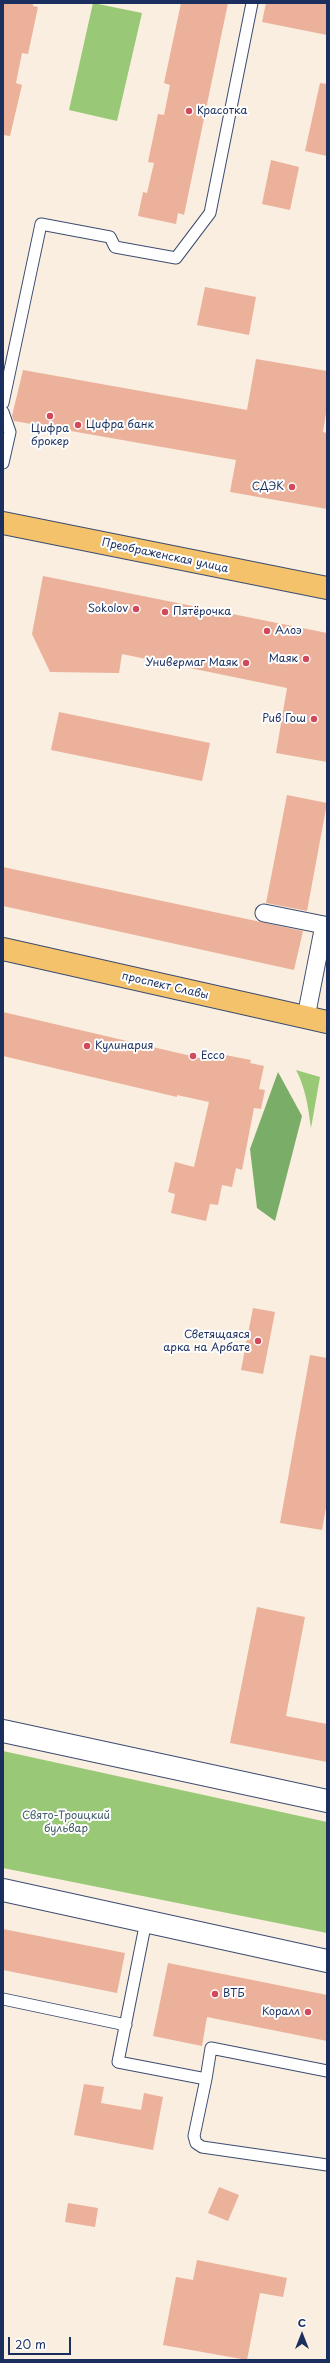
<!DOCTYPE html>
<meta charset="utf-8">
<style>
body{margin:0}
#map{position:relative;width:330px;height:2363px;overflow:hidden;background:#f9eedf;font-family:"Playpen Sans",sans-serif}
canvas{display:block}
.frame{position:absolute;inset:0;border:4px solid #1b2f5e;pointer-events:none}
.north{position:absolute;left:282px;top:2315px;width:40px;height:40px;-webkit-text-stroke:3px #fff;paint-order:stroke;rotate:0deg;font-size:11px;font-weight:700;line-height:16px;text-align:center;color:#1b2f5e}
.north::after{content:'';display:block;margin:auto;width:14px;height:18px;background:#1b2f5e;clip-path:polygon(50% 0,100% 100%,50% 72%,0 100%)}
.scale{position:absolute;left:8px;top:2337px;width:63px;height:18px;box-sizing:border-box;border:2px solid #1b2f5e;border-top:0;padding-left:5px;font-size:12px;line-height:14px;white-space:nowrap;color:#1b2f5e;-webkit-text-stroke:3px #fff;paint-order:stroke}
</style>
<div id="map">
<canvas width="330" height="2363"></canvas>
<div class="frame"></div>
<div class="north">С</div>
<div class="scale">20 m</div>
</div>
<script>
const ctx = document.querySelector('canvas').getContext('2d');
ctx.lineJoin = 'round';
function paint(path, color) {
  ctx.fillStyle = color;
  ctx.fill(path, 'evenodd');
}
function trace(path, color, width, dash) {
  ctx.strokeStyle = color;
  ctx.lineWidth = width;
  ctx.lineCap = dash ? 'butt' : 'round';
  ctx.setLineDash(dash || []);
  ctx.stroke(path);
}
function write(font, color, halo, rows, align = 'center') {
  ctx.font = font + ' "Playpen Sans",sans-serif';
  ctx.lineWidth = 4;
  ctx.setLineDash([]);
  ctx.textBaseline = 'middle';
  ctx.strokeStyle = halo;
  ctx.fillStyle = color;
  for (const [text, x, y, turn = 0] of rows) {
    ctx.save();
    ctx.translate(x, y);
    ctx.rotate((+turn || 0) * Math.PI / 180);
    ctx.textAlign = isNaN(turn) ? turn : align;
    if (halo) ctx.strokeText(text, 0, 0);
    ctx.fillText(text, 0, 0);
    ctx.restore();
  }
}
paint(new Path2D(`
 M 93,3 L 142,13 L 117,121 L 69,110 Z
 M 296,1070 L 320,1077 L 311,1128 C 308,1107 306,1089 296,1070 Z
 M 3,1751 L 327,1822 L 327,1933 L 3,1868 Z`), '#99c977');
paint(new Path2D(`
 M 278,1072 L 302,1116 L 275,1221 L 257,1208 L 250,1149 Z`), '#7aad68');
paint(new Path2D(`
 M 3,3 L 33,3 L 33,6 L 38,7 L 28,54 L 22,53 L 16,83 L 22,85 L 10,136 L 3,135 Z
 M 181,3 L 228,3 L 184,215 L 178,213 L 176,224 L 138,216 L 143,192 L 147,193 L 154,163 L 148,162 L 158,114 L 164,115 L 170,85 L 164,83 Z
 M 266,3 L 327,3 L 327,35 L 262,22 Z
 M 320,83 L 327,84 L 327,156 L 305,151 Z
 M 271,160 L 299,167 L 290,210 L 262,204 Z
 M 205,287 L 256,297 L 249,335 L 197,325 Z
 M 256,359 L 327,371 L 327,407 L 323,432 L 327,433 L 327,509 L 230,492 L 236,460 L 14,421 L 12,416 L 23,370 L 247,410 Z
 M 43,576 L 327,633 L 327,762 L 276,753 L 287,688 L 122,654 L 119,673 L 50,672 L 32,634 Z
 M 59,712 L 210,743 L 202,781 L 51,750 Z
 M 287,795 L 327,803 L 307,911 L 266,903 Z
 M 3,867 L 303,931 L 294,970 L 3,906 Z
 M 3,1012 L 204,1059 L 205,1056 L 224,1059 L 225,1055 L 251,1060 L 250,1063 L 264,1066 L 259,1089 L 265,1090 L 261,1109 L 254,1108 L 242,1170 L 236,1168 L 232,1187 L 222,1185 L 218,1205 L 210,1204 L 206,1221 L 171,1213 L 175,1194 L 168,1192 L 175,1162 L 194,1167 L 209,1102 L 177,1095 L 177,1097 L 3,1056 Z
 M 253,1308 L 275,1312 L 263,1374 L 241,1370 Z
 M 310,1355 L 327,1358 L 327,1502 L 322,1530 L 280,1523 Z
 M 257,1607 L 305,1617 L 286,1716 L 327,1724 L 327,1762 L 230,1743 Z
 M 3,1929 L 125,1953 L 117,1993 L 3,1970 Z
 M 168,1963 L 327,1995 L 327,2041 L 207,2017 L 202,2046 L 153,2036 Z
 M 84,2084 L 104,2087 L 101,2103 L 141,2110 L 144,2093 L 163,2097 L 153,2150 L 74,2135 Z
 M 219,2187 L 239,2195 L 228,2221 L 208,2213 Z
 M 68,2203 L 98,2208 L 95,2227 L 65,2222 Z
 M 197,2260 L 287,2278 L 283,2297 L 260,2293 L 247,2360 L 163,2345 L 176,2277 L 193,2280 Z`), '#ecb19a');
const service = new Path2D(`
 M 3,403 L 41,224 L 110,237 L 115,247 L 176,258 L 210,213 L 252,3
 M 3,412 L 10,432 L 3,463
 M 146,1921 L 118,2062 L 206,2079 L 194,2136 L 196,2143 L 202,2147 L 327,2165
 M 3,1999 L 126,2025
 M 206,2079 L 211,2048 L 327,2071`);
const pedestrian = new Path2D(`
 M 264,913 L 324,925 L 306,1017`);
const tertiary = new Path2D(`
 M 3,1731 L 327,1801
 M 3,1890 L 327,1961`);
const primary = new Path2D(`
 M 3,523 L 327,588
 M 3,949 L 327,1022`);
trace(service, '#3c4c71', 13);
trace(pedestrian, '#3c4c71', 19);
trace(tertiary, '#3c4c71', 24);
trace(primary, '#3c4c71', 24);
trace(service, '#fff', 11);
trace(pedestrian, '#fff', 17);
trace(tertiary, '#fff', 22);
trace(primary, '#f3c26a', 22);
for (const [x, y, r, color] of [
 [189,111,4,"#d1495b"],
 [50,416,4,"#d1495b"],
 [78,425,4,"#d1495b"],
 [292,487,4,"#d1495b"],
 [136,609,4,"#d1495b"],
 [165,612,4,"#d1495b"],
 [267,631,4,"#d1495b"],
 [306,659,4,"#d1495b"],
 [246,663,4,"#d1495b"],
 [314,719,4,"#d1495b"],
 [87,1046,4,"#d1495b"],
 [193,1056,4,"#d1495b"],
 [258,1341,4,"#d1495b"],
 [215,1994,4,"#d1495b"],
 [308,2012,4,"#d1495b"]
]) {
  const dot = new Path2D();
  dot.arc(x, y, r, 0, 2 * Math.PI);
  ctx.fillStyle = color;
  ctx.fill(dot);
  trace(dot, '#fff', 1.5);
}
write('11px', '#1b2f5e', '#fff', [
 ["Красотка",197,111],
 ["Цифра банк",86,425],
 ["Цифра",50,429,"center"],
 ["брокер",50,442,"center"],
 ["СДЭК",284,487,"right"],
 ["Sokolov",128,609,"right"],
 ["Пятёрочка",173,612],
 ["Алоэ",275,631],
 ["Маяк",298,659,"right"],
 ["Универмаг Маяк",238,663,"right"],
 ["Рив Гош",306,719,"right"],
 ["Кулинария",95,1046],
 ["Ecco",201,1056],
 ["Светящаяся",250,1335,"right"],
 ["арка на Арбате",250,1348,"right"],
 ["ВТБ",223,1994],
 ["Коралл",300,2012,"right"]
], 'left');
write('11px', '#1b2f5e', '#fff', [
 ["Преображенская улица",165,556,12],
 ["проспект Славы",165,986,13]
]);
write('11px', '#415d66', '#fff', [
 ["Свято-Троицкий",66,1816],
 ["бульвар",66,1829]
]);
</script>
